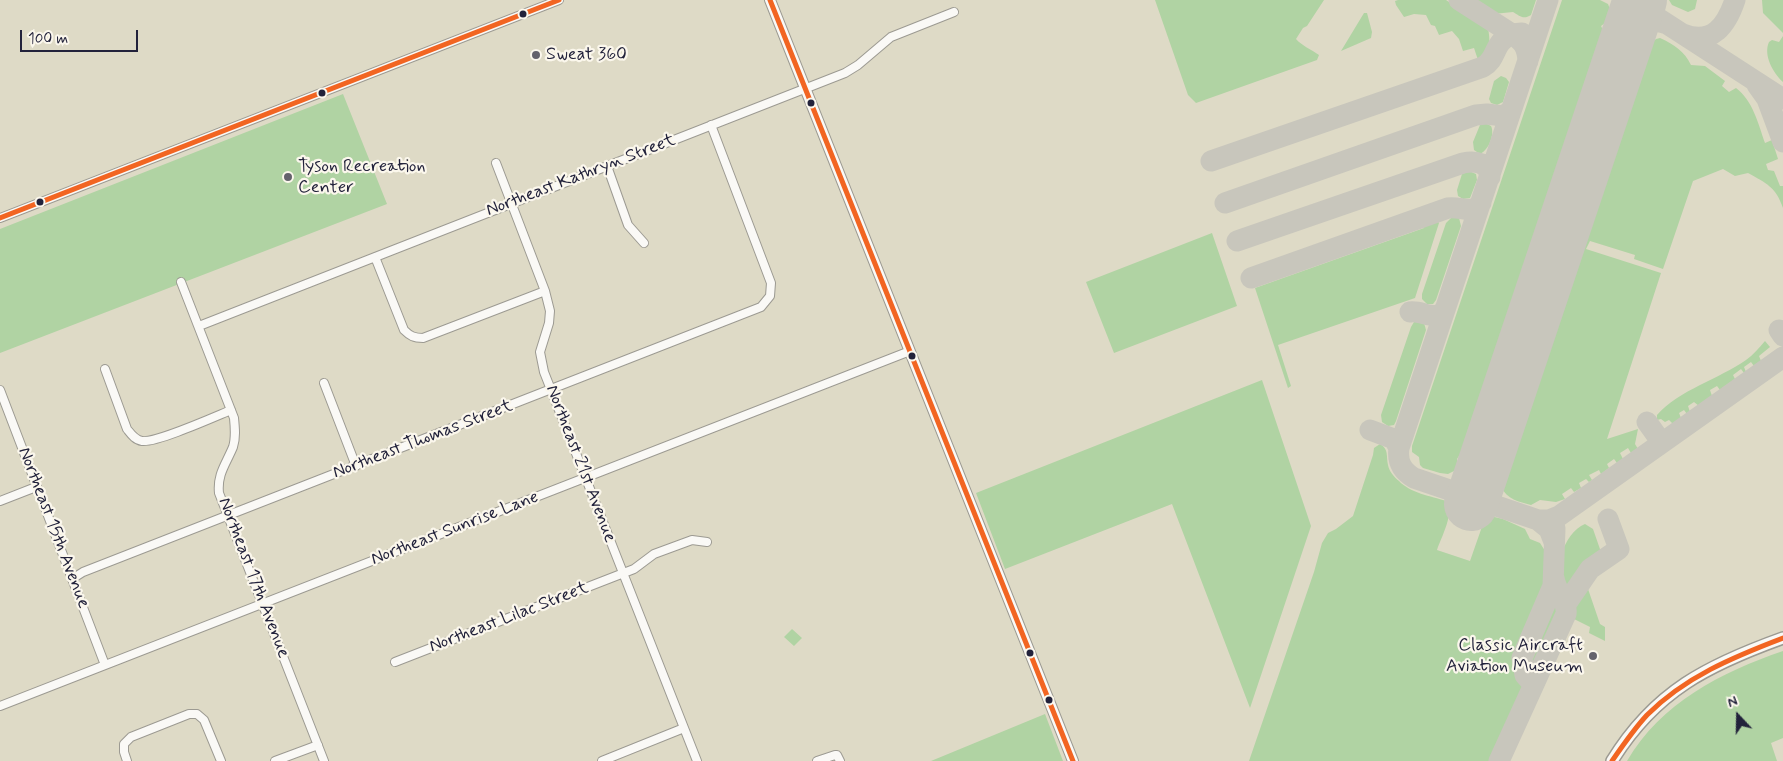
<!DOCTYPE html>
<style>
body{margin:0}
#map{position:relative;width:1783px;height:761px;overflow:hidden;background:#dedac6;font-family:Mynerve,sans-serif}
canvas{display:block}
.north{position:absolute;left:1713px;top:691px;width:50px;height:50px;-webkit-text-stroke:4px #fbf7ec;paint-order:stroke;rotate:339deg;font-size:14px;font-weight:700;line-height:20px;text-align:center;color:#22223b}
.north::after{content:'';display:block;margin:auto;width:18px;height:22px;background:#22223b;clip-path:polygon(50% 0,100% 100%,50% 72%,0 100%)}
.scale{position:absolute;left:20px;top:30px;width:118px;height:22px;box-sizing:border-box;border:2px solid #22223b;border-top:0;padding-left:6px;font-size:15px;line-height:18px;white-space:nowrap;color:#22223b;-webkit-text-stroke:4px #fbf7ec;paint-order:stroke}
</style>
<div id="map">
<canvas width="1783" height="761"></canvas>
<div class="north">N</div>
<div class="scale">100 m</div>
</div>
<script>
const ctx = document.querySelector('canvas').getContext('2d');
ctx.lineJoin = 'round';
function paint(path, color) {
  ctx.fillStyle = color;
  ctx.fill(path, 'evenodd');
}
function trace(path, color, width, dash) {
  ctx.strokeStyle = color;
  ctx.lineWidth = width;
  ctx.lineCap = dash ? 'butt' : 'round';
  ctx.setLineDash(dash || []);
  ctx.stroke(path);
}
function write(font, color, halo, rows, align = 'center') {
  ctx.font = font + ' Mynerve,sans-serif';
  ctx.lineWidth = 4.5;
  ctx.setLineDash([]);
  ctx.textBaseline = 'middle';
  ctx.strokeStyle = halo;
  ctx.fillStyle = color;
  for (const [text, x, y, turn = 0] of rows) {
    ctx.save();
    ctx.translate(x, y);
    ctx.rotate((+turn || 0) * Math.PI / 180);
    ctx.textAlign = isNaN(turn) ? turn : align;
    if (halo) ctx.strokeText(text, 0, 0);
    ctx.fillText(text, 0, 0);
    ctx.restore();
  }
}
paint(new Path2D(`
 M 1155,0 L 1324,0 L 1307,26 L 1303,28 L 1296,39 C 1302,46 1311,49 1319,55 L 1317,60 L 1196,103 L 1188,95 Z
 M 1398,0 L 1446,0 L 1488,28 C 1490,39 1492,57 1478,60 L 1474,48 L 1463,51 L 1459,39 L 1452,31 L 1439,35 L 1435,26 L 1431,25 L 1426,15 L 1414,14 L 1404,17 L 1396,5 L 1395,1 Z
 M 1471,0 L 1536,0 L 1531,15 C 1523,20 1520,16 1513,12 L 1493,14 Z
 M 1562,0 L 1600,0 L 1608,4 L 1612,15 L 1609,20 L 1601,26 L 1605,34 L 1605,40 L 1590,94 L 1508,338 L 1467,450 L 1459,456 L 1457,459 L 1458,466 L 1456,470 L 1448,474 L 1440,473 L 1423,468 L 1420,465 L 1419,457 L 1412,452 L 1412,446 Z
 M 1669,0 L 1697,0 L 1695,9 L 1688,12 L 1672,5 Z
 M 1762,0 L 1783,0 L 1783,33 L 1763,13 Z
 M 1364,13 L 1367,13 L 1372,32 L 1371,38 L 1341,51 Z
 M 1783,36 L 1783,82 C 1773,73 1763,55 1769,42 L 1772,40 L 1779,42 Z
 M 1660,38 C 1675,45 1684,51 1691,65 L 1705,66 L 1725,81 L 1722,86 L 1729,92 L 1736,88 C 1753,101 1758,123 1765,143 L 1772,140 L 1778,159 L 1766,164 L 1768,170 L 1774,171 L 1780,186 L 1783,186 L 1783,208 C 1776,187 1766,183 1748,173 L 1735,176 L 1723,169 L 1693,181 L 1663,269 L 1634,259 L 1635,255 L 1590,241 L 1586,249 L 1661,273 L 1607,439 L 1638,429 L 1635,444 L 1638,449 L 1631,453 L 1628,448 L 1620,453 L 1623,459 L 1617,463 L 1614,459 L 1607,464 L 1609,468 L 1601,474 L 1599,470 L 1589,475 L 1592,480 L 1589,482 L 1586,479 L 1579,483 L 1581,488 L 1574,492 L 1571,488 L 1562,494 L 1565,499 L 1556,502 L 1540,500 L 1531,505 C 1519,502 1507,499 1501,487 L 1501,480 L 1507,474 L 1503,460 L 1637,67 L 1639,60 L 1649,54 L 1650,44 L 1656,39 Z
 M 1501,76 L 1506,78 L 1509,82 L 1503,102 L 1497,105 L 1491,103 L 1489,99 L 1494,81 Z
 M 343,94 L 387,204 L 0,353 L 0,229 Z
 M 1485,123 L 1491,126 C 1495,134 1489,150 1480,154 L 1474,150 L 1473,142 L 1480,125 Z
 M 1469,171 L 1476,174 L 1477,180 L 1470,198 L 1463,199 L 1458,196 L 1457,190 L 1462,174 Z
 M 1452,217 L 1459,218 L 1461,226 L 1436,300 L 1433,304 L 1427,304 L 1422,299 L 1422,294 L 1446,223 Z
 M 1434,219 L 1437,220 L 1439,223 L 1415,298 L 1278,345 L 1291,386 L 1288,388 L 1255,288 L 1424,228 L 1425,222 Z
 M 1212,233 L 1237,306 L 1114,353 L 1086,282 Z
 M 1414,322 L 1419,321 L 1424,323 L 1426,330 L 1396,421 L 1394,425 L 1388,426 L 1382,422 L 1381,415 L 1411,327 Z
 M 1765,341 L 1770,347 L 1759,356 L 1761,361 L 1754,366 L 1751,362 L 1744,367 L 1746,372 L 1744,373 L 1741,369 L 1733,375 L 1735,379 L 1720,390 L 1717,386 L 1710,390 L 1712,396 L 1699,406 L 1694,402 L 1688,406 L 1690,412 L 1687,414 L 1684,410 L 1679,413 L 1681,418 L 1673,424 L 1669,420 L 1665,422 L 1661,419 L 1657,420 L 1657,415 C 1679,390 1719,379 1746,360 C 1753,355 1759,348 1765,341 Z
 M 1262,380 L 1311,526 L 1250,708 L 1172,504 L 1005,569 L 976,493 Z
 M 1380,444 C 1389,449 1386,456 1388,465 C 1389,471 1394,477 1399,481 C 1410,493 1431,496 1446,501 C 1456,510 1441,538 1437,550 L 1470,561 L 1484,521 L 1490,516 L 1503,519 L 1525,529 L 1530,539 L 1540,543 L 1547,554 L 1549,569 L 1548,589 L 1518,652 C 1517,667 1523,677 1523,690 L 1489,761 L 1249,761 L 1314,572 L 1322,543 L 1328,533 L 1336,529 L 1353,516 L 1373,455 L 1374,448 Z
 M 1585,524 L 1593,529 L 1601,552 L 1585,565 L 1566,591 C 1551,573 1563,533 1585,524 Z
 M 1587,583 L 1587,586 L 1600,624 L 1605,627 L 1605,641 L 1589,633 L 1590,627 L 1574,619 C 1569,607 1579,592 1587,583 Z
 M 1553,597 L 1558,604 L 1558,613 L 1530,674 L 1527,665 L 1528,654 Z
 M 792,629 L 802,638 L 794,646 L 784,637 Z
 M 1783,651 L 1783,738 L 1771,743 L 1777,761 L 1627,761 C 1661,703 1721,672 1783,651 Z
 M 1045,714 L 1063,761 L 931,761 Z`), '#b0d3a3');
trace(new Path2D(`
 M 1459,0 L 1512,34 L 1522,33
 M 1548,0 L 1399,448 C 1397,462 1402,471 1414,478 L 1538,520 L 1549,529 L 1554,542
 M 1630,0 L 1783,99
 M 1683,34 C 1713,46 1727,24 1735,0
 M 1625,45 C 1635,28 1646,16 1667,24
 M 1757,85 L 1767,99 L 1783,142
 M 1211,161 L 1483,67 C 1498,59 1492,43 1512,34 C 1523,42 1527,46 1528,61
 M 1225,203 L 1476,115 L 1487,114 L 1503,116 L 1511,111
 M 1237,241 L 1463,163 C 1476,160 1489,163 1490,177
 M 1251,278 L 1448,208 C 1461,206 1472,215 1481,203
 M 1410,312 C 1423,310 1437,323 1445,309
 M 1779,330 L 1783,336
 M 1647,422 L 1662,443
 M 1370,430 L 1394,439 L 1399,448
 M 1538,520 L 1549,520 L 1559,516 L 1783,357
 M 1566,604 L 1590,569 L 1619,549 L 1608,519
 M 1533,684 L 1525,675 L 1522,658 L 1553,586 L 1555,528
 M 1499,761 L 1566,614 C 1568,600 1556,592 1554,578`), '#c8c6bc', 21);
trace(new Path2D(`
 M 1471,504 L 1640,0`), '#c8c6bc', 54);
const minor = new Path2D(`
 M 496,163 L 545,291 L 550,311 L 549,323 L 540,352 L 544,372 L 697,761
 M 607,166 L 628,225 L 644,243
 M 0,218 L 559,0
 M 375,257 L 404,330 C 410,336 414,338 423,338 L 545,291
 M 181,282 L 234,418 C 235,428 236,438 233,447 C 226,464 217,474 219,493 L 324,761
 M 199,326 L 845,73 L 858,65 L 891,37 L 954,12
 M 105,369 L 127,429 C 131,434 135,440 142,441 C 156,443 214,417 231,410
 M 324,383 L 356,466
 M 0,390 L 105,665
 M 0,501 L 36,487
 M 72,579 L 83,572 L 761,307 L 770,296 L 771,283 L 711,125
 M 395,662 L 634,569 L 654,554 L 692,540 L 707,542
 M 0,706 L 910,351
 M 127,761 L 124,752 L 124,744 L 131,737 L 189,714 L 197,714 L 204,720 L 221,761
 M 275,761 L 318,745
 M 602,761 L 684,728
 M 817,761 L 835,755 L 837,755 L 840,761`);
const major = new Path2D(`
 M 770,0 L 1073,761`);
const highway = new Path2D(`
 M 1612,761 C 1655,691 1708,665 1783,638`);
trace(minor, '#9c9a92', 10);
trace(major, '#9c9a92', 12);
trace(highway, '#9c9a92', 14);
trace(minor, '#faf9f6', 8);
trace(major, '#faf9f6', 10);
trace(highway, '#faf9f6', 11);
trace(new Path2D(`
 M 770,0 L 1073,761
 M 0,218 L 559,0
 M 1612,761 C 1623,745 1634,729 1647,715 C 1685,677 1733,657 1783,638`), '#f26522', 5);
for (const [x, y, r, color] of [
 [523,14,4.5,"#22223b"],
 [536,55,5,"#64626c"],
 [322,93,4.5,"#22223b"],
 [811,103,4.5,"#22223b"],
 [288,177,5,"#64626c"],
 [40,202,4.5,"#22223b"],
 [912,356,4.5,"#22223b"],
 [1030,653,4.5,"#22223b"],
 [1593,656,5,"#64626c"],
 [1049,700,4.5,"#22223b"]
]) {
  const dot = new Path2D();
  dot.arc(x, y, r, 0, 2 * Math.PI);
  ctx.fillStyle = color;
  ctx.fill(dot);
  trace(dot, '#fbf7ec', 2);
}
write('18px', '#22223b', '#fbf7ec', [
 ["Sweat 360",546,55],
 ["Tyson Recreation",298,167],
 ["Center",298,188],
 ["Classic Aircraft",1583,646,"right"],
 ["Aviation Museum",1583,667,"right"]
], 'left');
write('18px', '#22223b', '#fbf7ec', [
 ["Northeast Kathryn Street",581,176,-21],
 ["Northeast Thomas Street",423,440,-21],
 ["Northeast 21st Avenue",580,464,69],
 ["Northeast 15th Avenue",53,528,69],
 ["Northeast Sunrise Lane",455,529,-21],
 ["Northeast 17th Avenue",253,578,69],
 ["Northeast Lilac Street",509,618,-21]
]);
</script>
